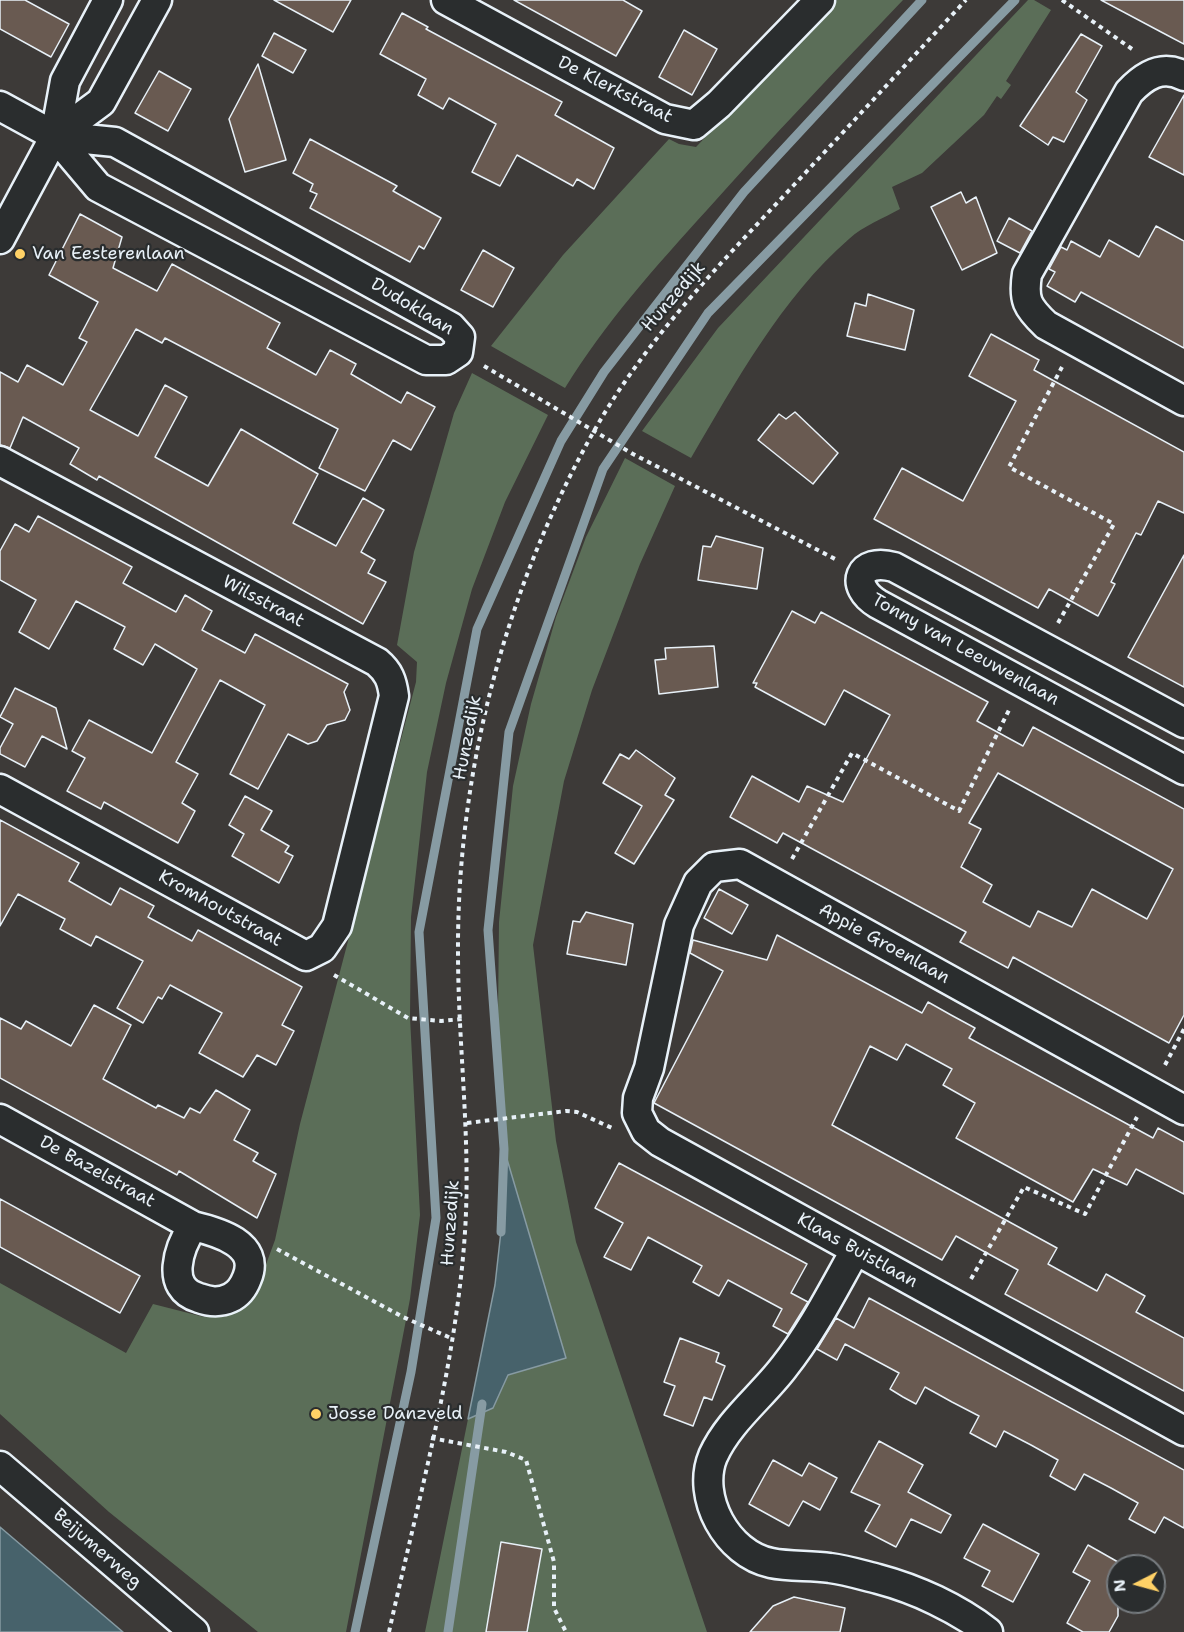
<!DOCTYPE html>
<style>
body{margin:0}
#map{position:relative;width:1184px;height:1632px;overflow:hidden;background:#3d3a38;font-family:"Shantell Sans",sans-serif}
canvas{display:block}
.north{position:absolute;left:1106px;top:1554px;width:60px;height:60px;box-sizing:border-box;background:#2a2d2e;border:2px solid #767b7f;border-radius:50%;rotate:264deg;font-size:16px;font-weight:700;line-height:24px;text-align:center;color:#e8f1f8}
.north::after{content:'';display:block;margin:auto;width:21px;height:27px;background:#ffd166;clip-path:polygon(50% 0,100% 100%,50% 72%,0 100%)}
</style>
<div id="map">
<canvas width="1184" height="1632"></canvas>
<div class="north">N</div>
</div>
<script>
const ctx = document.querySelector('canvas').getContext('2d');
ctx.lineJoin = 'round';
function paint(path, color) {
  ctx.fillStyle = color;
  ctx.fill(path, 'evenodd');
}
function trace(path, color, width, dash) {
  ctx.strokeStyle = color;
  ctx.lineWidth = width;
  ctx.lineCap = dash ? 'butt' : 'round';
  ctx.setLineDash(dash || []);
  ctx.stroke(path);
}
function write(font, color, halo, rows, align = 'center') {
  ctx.font = font + ' "Shantell Sans",sans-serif';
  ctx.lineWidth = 4.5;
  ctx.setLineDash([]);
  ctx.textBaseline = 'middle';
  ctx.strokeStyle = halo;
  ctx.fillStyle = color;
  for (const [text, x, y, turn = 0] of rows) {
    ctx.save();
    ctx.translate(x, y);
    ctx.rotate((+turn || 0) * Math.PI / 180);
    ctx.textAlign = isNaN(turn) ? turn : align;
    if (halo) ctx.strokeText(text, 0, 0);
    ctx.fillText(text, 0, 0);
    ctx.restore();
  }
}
paint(new Path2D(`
 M 837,0 L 903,0 C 837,69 771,138 707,210 C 657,265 605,323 565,388 L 491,346 L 563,255 L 669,139 L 679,144 L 696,147 Z
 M 1028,0 L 1034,0 L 1051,10 L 1006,81 L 1011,85 L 1001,99 L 997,96 L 984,115 L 922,173 L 892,187 L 900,209 C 884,218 863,226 849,239 C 782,297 735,383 691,458 L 642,431 L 718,328 Z
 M 472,373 L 548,415 L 505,502 L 472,589 L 446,683 L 427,772 L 411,917 L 410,1017 L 420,1215 L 410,1299 L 346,1632 L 258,1632 L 109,1512 L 0,1414 L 0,1283 L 126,1353 L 153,1304 L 204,1317 L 224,1317 L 242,1308 L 254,1297 L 275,1240 L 300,1124 L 416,682 L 417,662 L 397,645 L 414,552 L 454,413 Z
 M 625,458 L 675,486 L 640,564 L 592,690 L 564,781 L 533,945 L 556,1141 L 576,1242 L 707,1632 L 425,1632 L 468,1419 L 493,1408 L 508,1375 L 565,1358 L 504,1149 L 498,1015 L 499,922 L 513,786 L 531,704 L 556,617 L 586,537 Z`), '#5b6e58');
const water = new Path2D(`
 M 504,1149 L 566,1358 L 508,1375 L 493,1408 L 468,1419 L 495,1285 L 502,1222 Z
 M 0,1527 L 7,1533 L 123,1632 L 0,1632 Z`);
paint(water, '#47626b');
trace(water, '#879ba3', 1.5);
trace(new Path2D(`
 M 501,1232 L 504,1149 L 488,930 L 509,732 L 603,469 L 708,313 L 1015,0
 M 355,1632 L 411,1372 L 436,1218 L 419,932 L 477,629 L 561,441 L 604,372 L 744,192 L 922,0
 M 448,1632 L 482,1404`), '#879ba3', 9);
const building = new Path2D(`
 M 0,0 L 25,0 L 69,24 L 51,57 L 0,29 Z
 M 274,0 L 351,0 L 333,32 Z
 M 514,0 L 623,0 L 642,11 L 616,56 Z
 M 1101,0 L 1184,0 L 1184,44 L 1163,33 Z
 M 402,13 L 428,27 L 426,29 L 562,102 L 555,115 L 614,148 L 594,189 L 577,179 L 573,186 L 517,155 L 500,186 L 472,172 L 496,124 L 449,98 L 443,109 L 418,95 L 426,79 L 380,54 Z
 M 684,30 L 717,49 L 692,95 L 659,77 Z
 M 274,33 L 306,50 L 293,73 L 262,56 Z
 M 1081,34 L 1102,46 L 1076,92 L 1087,100 L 1064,142 L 1053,137 L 1048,145 L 1020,126 Z
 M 258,64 L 286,160 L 245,172 L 229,119 Z
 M 159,71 L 191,89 L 168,131 L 135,113 Z
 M 1184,95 L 1184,175 L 1149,157 Z
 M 310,139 L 397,186 L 393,191 L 441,218 L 424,249 L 419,246 L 410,262 L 310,208 L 317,194 L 310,191 L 313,184 L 293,173 Z
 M 961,192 L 966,203 L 976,197 L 997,253 L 962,270 L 931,207 Z
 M 80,214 L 122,237 L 113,268 L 157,291 L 172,264 L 280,323 L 267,348 L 316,375 L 330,350 L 356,364 L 351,374 L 401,403 L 407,392 L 435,407 L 411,450 L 393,440 L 365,491 L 319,468 L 338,429 L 165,338 L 162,343 L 136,329 L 90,410 L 138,436 L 165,385 L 187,397 L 155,457 L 208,486 L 241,429 L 318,474 L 293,523 L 336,546 L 363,498 L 384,510 L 361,552 L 375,560 L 368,573 L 386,582 L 363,624 L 99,476 L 97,480 L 70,464 L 79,448 L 23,417 L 10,448 L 0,445 L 0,372 L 18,382 L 27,365 L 63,385 L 87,342 L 79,338 L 98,302 L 49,275 Z
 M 1009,218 L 1032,231 L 1020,253 L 997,241 Z
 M 1156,226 L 1184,241 L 1184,348 L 1081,292 L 1075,302 L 1047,286 L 1055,272 L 1049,269 L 1061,247 L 1067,250 L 1071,241 L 1100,257 L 1109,240 L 1139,257 Z
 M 483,250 L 514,268 L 493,307 L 461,290 Z
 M 868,294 L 914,310 L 905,350 L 847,336 L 855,303 L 866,306 Z
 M 991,334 L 1039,360 L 1034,370 L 1184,452 L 1184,513 L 1158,501 L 1141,535 L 1136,533 L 1111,582 L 1115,584 L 1098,616 L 1049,589 L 1038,608 L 874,519 L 902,468 L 963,501 L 1016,401 L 969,376 Z
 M 795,412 L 838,453 L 813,484 L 758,440 L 779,414 L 786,419 Z
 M 38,516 L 132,567 L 123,583 L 176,612 L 185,595 L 212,611 L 202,630 L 245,653 L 255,634 L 348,684 L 344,692 L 350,710 L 345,720 L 327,725 L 317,741 L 308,744 L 288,734 L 258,789 L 230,774 L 265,705 L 220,680 L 176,762 L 198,774 L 182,803 L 195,811 L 178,843 L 104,802 L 101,809 L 67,791 L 85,758 L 72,751 L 89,720 L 152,753 L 197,669 L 155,644 L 143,665 L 114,649 L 125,627 L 76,601 L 49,649 L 19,632 L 36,600 L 0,580 L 0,551 L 15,524 L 29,532 Z
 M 716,536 L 763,548 L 757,589 L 698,580 L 703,546 L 711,547 Z
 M 1184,555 L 1184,687 L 1128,657 Z
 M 792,611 L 815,623 L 821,612 L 988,702 L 977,721 L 1023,746 L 1033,727 L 1184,809 L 1184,1015 L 1169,1043 L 1013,957 L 1008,968 L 960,942 L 966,932 L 783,833 L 777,843 L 730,817 L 752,776 L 799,802 L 807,786 L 843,802 L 890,715 L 844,690 L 825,725 L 755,687 L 757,683 L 753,683 ZM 998,773 L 1173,869 L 1147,919 L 1092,889 L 1072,927 L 1038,911 L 1030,927 L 983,902 L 992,885 L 961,867 L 981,829 L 969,823 Z
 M 714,646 L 718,687 L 659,694 L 655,660 L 666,659 L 665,648 Z
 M 15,688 L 56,708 L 67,749 L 42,736 L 25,767 L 0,754 L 0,748 L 13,724 L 0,717 Z
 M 636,750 L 675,778 L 665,795 L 674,800 L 634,864 L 615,853 L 642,806 L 603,783 L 620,754 L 629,759 Z
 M 245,796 L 272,811 L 261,830 L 289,846 L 285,852 L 293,856 L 279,883 L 232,856 L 244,834 L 229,825 Z
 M 0,820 L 79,863 L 69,881 L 111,905 L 120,888 L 154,906 L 148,917 L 192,941 L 198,930 L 302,987 L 282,1025 L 294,1031 L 276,1065 L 257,1055 L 243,1077 L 199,1053 L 222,1013 L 170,985 L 162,999 L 158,997 L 143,1023 L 117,1008 L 143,961 L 96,936 L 91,946 L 60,929 L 65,919 L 18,894 L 0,926 Z
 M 719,889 L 748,905 L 732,934 L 704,918 Z
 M 586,912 L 633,924 L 626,965 L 567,954 L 573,921 L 580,922 Z
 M 777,935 L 922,1013 L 928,1002 L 951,1015 L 975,1028 L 969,1038 L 1153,1138 L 1158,1128 L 1184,1142 L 1184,1194 L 1136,1169 L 1127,1185 L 1093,1169 L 1073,1202 L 956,1138 L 975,1103 L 943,1085 L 952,1069 L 906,1044 L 897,1060 L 870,1046 L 832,1125 L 1057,1248 L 1048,1264 L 1097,1291 L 1106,1274 L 1145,1296 L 1136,1312 L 1184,1338 L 1184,1391 L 1005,1294 L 1018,1270 L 985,1252 L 956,1236 L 942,1260 L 654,1103 L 723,971 L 690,953 L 693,940 L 767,960 Z
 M 94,1005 L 131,1025 L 103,1079 L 156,1108 L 158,1105 L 184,1118 L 190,1108 L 200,1113 L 216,1090 L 250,1110 L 234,1140 L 258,1153 L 253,1161 L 276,1174 L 257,1218 L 179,1171 L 177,1175 L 0,1078 L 0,1018 L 21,1029 L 26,1021 L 71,1046 Z
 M 619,1163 L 807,1264 L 791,1293 L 808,1302 L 788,1334 L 773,1326 L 782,1309 L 728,1280 L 719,1296 L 693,1282 L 702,1266 L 648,1237 L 631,1270 L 604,1257 L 623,1223 L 595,1208 Z
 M 0,1199 L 140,1276 L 120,1313 L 0,1247 Z
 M 869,1298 L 1184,1470 L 1184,1528 L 1164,1517 L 1155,1533 L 1129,1519 L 1138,1503 L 1111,1488 L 1084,1474 L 1075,1490 L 1050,1476 L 1058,1460 L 1031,1445 L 1004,1431 L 996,1447 L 970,1433 L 979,1416 L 952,1402 L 925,1387 L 916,1404 L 903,1397 L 890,1389 L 899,1373 L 845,1344 L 837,1360 L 817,1349 L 836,1318 L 854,1328 Z
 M 680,1338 L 719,1353 L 716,1362 L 725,1366 L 712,1400 L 704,1397 L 693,1426 L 664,1415 L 675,1386 L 664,1382 Z
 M 879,1441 L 923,1465 L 908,1492 L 951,1515 L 941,1533 L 911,1519 L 896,1547 L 865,1531 L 880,1505 L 851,1492 Z
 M 773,1460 L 802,1476 L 809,1463 L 837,1478 L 820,1510 L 803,1501 L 789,1526 L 749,1504 Z
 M 983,1524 L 1039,1554 L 1013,1602 L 982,1586 L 990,1571 L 964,1558 Z
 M 501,1542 L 542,1549 L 527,1632 L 486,1632 Z
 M 1088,1545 L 1118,1562 L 1118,1616 L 1109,1632 L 1083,1632 L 1067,1623 L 1090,1581 L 1073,1572 Z
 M 794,1597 L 845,1608 L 840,1632 L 750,1632 L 773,1606 Z`);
paint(building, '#695a51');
trace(building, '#e8f1f8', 1.5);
const minor = new Path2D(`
 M 446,0 L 665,119 L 694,125 L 719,104 L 820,0
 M 1184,76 C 1162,64 1144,76 1129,92 L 1027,274 C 1023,300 1027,307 1046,325 L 1184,401
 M 0,106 L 55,136 L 0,239
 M 55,136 L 115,142 L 451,327 L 460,337 L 458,352 L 446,360 L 426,360 L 98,187 Z
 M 55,136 L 101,102 L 157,0
 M 55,136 L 65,81 L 108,0
 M 0,461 L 377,662 C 389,672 392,681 394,696 L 337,926 L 322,948 L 306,956 L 0,789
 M 1184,723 L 894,567 C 859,557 848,586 878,604 L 1184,770
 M 1184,1110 L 740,864 L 714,867 L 698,883 L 679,925 L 649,1068 L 638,1098 L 637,1113 L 646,1131 L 660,1142 L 1184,1431
 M 0,1119 L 193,1226 C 218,1232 261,1244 247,1278 C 244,1286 239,1294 230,1298 C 219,1303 210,1302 199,1298 C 164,1288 179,1247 193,1226
 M 855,1251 C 833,1290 812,1332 784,1367 C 762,1396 728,1422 713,1456 C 696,1497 727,1554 771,1563 C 790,1567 810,1565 830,1568 C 846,1570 862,1575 878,1579 C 916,1589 957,1608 988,1632
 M 0,1466 L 194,1632`);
trace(minor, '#e8f1f8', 33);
trace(new Path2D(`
 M 1062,0 L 1132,49
 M 484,366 L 633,454 L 837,560
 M 1058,623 L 1114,524 L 1009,467 L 1062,367
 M 792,859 L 852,753 L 959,811 L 1009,710
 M 334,975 L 408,1018 L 441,1021 L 462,1019
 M 1165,1065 L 1184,1029
 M 467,1123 L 566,1111 L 577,1112 L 612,1128
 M 277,1249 L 403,1317 L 453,1339
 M 971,1279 L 1024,1187 L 1085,1214 L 1137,1117
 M 431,1438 L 506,1452 L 526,1460 L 554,1562 L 554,1608 L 566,1632
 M 389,1632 C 418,1500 456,1367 465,1232 C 471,1138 458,1045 458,952 C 457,772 506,587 594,431 C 646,339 721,263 793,186 C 851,124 908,62 966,0`), '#e8f1f8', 4, [4.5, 4.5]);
trace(minor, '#2a2d2e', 28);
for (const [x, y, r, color] of [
 [20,254,6,"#ffd166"],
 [316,1414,6,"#ffd166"]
]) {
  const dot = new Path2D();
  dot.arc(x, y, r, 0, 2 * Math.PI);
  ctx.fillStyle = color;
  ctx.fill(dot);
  trace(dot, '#2a2d2e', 2);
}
write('18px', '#e8f1f8', '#2a2d2e', [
 ["De Klerkstraat",615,90,27],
 ["Hunzedijk",674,297,-49],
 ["Dudoklaan",412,307,31],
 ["Wilsstraat",263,602,28],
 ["Tonny van Leeuwenlaan",965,650,29],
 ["Hunzedijk",468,738,-79],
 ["Kromhoutstraat",220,909,29],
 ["Appie Groenlaan",884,944,29],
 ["De Bazelstraat",97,1172,29],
 ["Hunzedijk",451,1223,-86],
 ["Klaas Buistlaan",857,1251,29],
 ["Beijumerweg",97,1549,41]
]);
write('18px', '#e8f1f8', '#2a2d2e', [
 ["Van Eesterenlaan",32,254],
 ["Josse Danzveld",328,1414]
], 'left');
</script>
